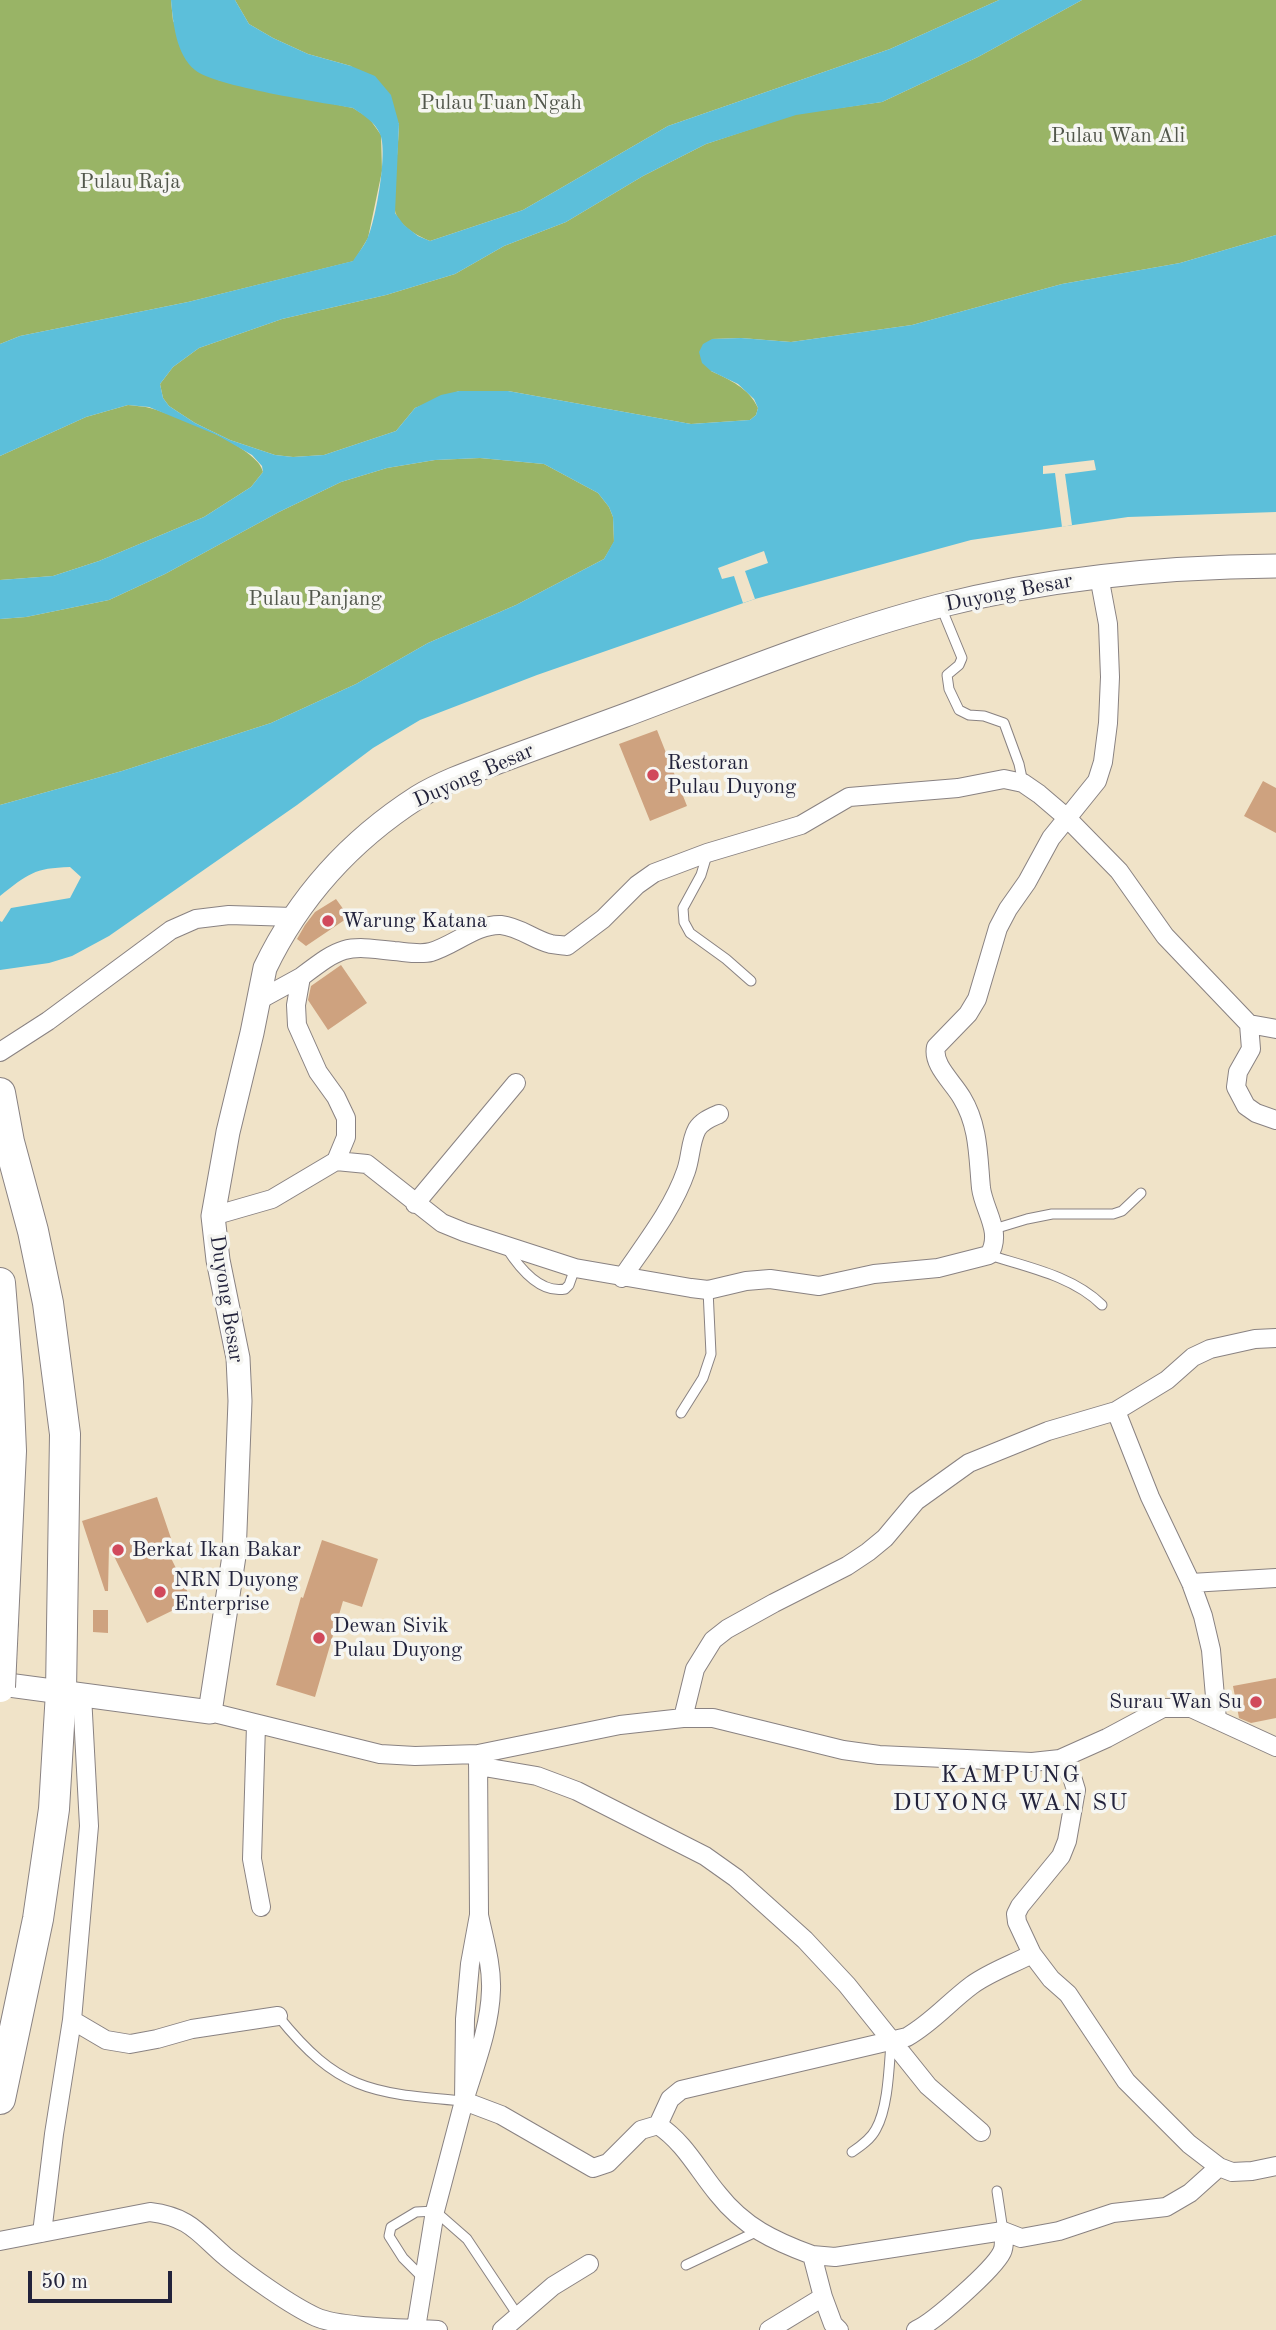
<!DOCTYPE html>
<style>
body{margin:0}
#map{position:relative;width:1276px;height:2330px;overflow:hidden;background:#f0e3c8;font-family:"Old Standard TT",serif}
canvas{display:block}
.scale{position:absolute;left:28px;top:2271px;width:144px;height:32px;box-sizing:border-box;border:4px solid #22223b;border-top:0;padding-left:9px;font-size:21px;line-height:24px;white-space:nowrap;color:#22223b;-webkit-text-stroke:5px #f6f6f2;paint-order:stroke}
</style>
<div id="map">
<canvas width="1276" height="2330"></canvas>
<div class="scale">50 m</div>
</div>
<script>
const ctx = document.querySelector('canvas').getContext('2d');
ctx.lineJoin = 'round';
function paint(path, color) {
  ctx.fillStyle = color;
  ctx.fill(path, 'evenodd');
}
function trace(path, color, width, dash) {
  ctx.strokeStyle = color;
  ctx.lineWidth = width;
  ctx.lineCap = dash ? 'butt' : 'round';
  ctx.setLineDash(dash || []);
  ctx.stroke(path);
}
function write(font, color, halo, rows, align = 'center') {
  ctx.font = font + ' "Old Standard TT",serif';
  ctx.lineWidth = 7;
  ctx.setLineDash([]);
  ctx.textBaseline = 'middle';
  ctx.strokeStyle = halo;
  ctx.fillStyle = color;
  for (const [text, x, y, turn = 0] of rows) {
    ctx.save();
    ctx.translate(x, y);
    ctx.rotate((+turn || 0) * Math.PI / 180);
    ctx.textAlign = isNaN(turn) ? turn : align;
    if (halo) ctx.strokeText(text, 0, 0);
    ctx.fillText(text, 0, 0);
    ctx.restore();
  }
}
paint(new Path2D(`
 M 0,0 L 171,0 L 173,21 L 218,80 L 353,108 L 369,118 L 381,135 L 382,171 L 368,238 L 354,261 L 188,302 L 20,336 L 0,344 Z
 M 235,0 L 999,0 L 890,49 L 668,126 L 523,210 L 430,241 C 418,236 401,227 396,214 C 392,204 399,139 399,124 L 351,66 L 308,54 L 273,38 L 249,24 Z
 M 1082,0 L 1276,0 L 1276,235 L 1180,263 L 1062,284 L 912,325 L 791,342 L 741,338 L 712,339 L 711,371 C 730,380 749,388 758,408 L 756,415 L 750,420 L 691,424 L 508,391 L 459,391 L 415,408 L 396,431 L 324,455 L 293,457 L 275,455 L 230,440 L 195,423 L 169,406 L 163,398 L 160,384 L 173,367 L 199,348 L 282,319 L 386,295 L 455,274 L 504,246 L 566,222 L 643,176 L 706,144 L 796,114 L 882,102 L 978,57 Z
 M 128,405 C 135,406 143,406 150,408 C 174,415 259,447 263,472 L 251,487 L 204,517 L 99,561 L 53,576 L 0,580 L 0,456 L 86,417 Z
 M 480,458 L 544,464 L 598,493 L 609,507 L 613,517 L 614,542 L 604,559 L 516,605 L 428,643 L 356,684 L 271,723 L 122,771 L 0,805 L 0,619 L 26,617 L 109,600 L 165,574 L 279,512 L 341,482 L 387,468 L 435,460 Z`), '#99b466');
paint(new Path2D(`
 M 171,0 L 235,0 L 249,24 L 273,38 L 308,54 L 351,66 L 375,76 L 391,95 L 399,124 L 395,213 L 404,225 L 418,236 L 430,241 L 523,210 L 668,126 L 890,49 L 999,0 L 1082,0 L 978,57 L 882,102 L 796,115 L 706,144 L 643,176 L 566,222 L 504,246 L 455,274 L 386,295 L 282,319 L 199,348 L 173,367 L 160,384 L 163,398 L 169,406 L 195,423 L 230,440 L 275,455 L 293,457 L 324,455 L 396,431 L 415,408 L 441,395 L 459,391 L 508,391 L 691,424 L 750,420 L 756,415 L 758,408 L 754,399 L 738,384 L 711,371 L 702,363 L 699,352 L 703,344 L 712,339 L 741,338 L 791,342 L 912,325 L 1062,284 L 1180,263 L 1276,235 L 1276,512 L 1128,517 L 971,540 L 755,599 L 537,675 L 420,720 L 373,748 L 297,805 L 109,936 L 72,956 L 49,963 L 0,970 L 0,921 L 2,922 L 11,908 L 70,898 L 81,877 L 70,867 C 34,868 28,874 0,896 L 0,805 L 122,771 L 271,723 L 356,684 L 428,643 L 516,605 L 604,559 L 614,541 L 613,517 L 609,507 L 598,493 L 544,464 L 480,458 L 435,460 L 387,468 L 341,482 L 279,512 L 165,574 L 109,600 L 26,617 L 0,619 L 0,580 L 53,576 L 99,561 L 204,517 L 251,487 L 263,472 L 262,466 L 252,455 L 217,435 L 149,407 L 128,405 L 86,417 L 0,456 L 0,344 L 20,336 L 188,302 L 353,261 C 358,253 365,245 368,237 C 376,219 388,151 380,134 C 375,122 363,115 353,108 C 324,103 213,86 195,70 C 176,55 173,22 171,0 Z`), '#5cbfda');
paint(new Path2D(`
 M 1094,460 L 1096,470 L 1065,474 L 1072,525 L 1062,527 L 1055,473 L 1043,474 L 1043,466 Z
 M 764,551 L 768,563 L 745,571 L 755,599 L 743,603 L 734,576 L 722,579 L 718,568 Z`), '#f0e3c8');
paint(new Path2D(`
 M 657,730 L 687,806 L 650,821 L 619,744 Z
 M 1263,781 L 1276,788 L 1276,833 L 1244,816 Z
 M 336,899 L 349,917 L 306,946 L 297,939 L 305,925 L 315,912 Z
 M 341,965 L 367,1003 L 328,1030 L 308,1000 L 311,986 Z
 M 157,1497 L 177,1556 L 171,1558 L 192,1601 L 147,1623 L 109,1546 L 108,1591 L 105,1591 L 82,1521 Z
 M 322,1540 L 378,1559 L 362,1607 L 343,1601 L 315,1697 L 276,1685 L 301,1597 L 303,1598 Z
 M 93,1610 L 108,1610 L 108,1633 L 93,1632 Z
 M 1276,1678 L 1276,1718 L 1251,1723 L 1239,1718 L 1233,1686 Z`), '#cea27f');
const service = new Path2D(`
 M 941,607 L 962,658 L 959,665 L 947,675 L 949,689 L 959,710 L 969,715 L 984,716 L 1004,723 L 1019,764 L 1023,783
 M 707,855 L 701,875 L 683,908 L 684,922 L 690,933 L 726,959 L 751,981
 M 994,1229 L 1027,1219 L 1052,1214 L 1113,1214 L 1122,1211 L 1141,1193
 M 506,1247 C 518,1266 539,1294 565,1289 L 569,1285 L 575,1268
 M 989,1255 C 1027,1267 1073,1276 1102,1305
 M 681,1413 L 703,1378 L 711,1354 L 708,1290
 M 278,2016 C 339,2092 372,2093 464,2101
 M 852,2152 C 861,2146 871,2139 876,2129 C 888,2108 889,2068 891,2043
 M 997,2191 L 1003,2231
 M 686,2265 L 758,2231
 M 424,2279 L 403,2258 L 389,2236 L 391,2227 L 416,2212 L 435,2211 L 467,2239 L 519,2317`);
const minor = new Path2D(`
 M 301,977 C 342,946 344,945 394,951 C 406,952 420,955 431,952 C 455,945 476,924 501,925 C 520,927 534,940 551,944 C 556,945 562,945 567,946 L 603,919 L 637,885 L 654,873 L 707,853 L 801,825 L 849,797 L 958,788 L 1004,779 L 1023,783 L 1039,794 L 1066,817 L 1119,871 L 1165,936 L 1249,1024 L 1251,1049 L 1238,1072 L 1236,1087 L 1246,1106 L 1256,1113 L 1276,1120
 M 259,1000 L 301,977 L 296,1005 L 297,1025 L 318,1072 L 336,1097 L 346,1118 L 346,1137 L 336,1161
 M 1249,1024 L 1276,1029
 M 0,1052 L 48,1021 L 171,930 L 196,919 L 229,915 L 293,917
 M 415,1204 L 516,1083
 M 213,1216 L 272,1199 L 336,1161 L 367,1164 L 442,1223 L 464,1232 L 575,1268 L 691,1288 L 708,1290 L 746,1281 L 770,1279 L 819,1286 L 874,1274 L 938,1268 L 989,1255 C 1003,1232 984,1211 981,1188 C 978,1157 979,1126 962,1098 C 953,1082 932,1065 936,1047 L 968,1014 L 977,999 L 998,928 L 1008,909 L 1027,882 L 1051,838 L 1097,781 L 1103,762 L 1108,723 L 1110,677 L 1108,624 L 1099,576
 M 622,1278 C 645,1244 673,1209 686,1171 C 691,1157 690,1142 697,1129 C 702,1121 710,1118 719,1114
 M 1116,1411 L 1150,1497 L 1191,1583 L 1203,1616 L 1211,1650 L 1217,1720
 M 1191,1583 L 1276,1578
 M 210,1712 L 380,1754 L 415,1756 L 478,1754 L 620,1725 L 683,1718 L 713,1718 L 843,1750 L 879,1755 L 1032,1762 L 1060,1759 L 1107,1738 L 1163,1708 L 1191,1708 L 1276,1747
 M 683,1718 L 695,1669 L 713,1640 L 727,1629 L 774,1603 L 847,1566 L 868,1552 L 885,1538 L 916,1501 L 969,1463 L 1048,1431 L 1116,1411 L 1167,1380 L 1193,1357 L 1210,1349 L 1255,1339 L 1276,1338
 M 256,1725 L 252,1859 L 261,1907
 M 1060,1759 L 1072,1777 L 1076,1790 L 1067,1841 L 1061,1856 L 1020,1906 L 1016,1914 L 1017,1922 L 1032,1954 L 1051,1979 L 1068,1994 L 1126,2081 L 1189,2144 L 1219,2167 L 1232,2172 L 1252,2171 L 1276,2166
 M 478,1766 L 537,1776 L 577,1791 L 705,1856 L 736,1878 L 805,1940 L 847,1985 L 928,2086 L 981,2132
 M 479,1915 C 484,1939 492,1965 491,1990 C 490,2027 475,2065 464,2101 L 501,2115 L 593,2168 L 608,2163 L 641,2130 L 658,2125 L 670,2099 L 681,2090 L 907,2037 C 933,2022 949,2002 972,1985 C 990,1972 1013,1964 1032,1954
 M 72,2020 L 106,2040 L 130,2044 L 157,2039 L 192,2029 L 278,2016
 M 658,2125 C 685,2143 698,2170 718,2194 C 744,2227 774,2241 812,2255
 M 42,2233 L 54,2134 L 72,2020 L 89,1826 L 82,1695
 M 0,2241 L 150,2212 C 190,2217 198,2233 226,2257 C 248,2275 290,2305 316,2317 C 341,2328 409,2328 438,2330
 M 823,2297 L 833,2324 L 839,2330
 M 416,2328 L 435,2211 L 464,2101 L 465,2019 L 470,1964 L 479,1915 L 478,1754
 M 502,2330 L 553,2286 L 589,2264
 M 769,2330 L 823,2297 L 812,2255 L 835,2257 L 1003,2231 L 1021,2238 L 1059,2231 L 1113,2213 L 1166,2207 L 1190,2193 L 1219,2167
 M 916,2330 C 933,2323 994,2269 1002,2252 C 1005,2246 1004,2238 1003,2231`);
const tertiary = new Path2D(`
 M 0,1684 L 210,1712 L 234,1556 L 240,1401 L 238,1358 L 218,1260 L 213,1216 L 228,1132 L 252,1033 L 265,968 C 299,897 351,840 418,797 C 444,781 477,770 506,759 C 545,745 584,730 623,716 C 727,677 831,634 939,606 C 1049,578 1163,567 1276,566`);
const trunk = new Path2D(`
 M 0,1093 L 9,1142 L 33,1231 L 48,1303 L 65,1434 L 61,1692 L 54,1809 L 38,1919 L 0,2099
 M 0,1283 L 8,1382 L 11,1451 L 3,1622`);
trace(service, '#898282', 11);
trace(minor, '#898282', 20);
trace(tertiary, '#898282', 25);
trace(trunk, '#898282', 32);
trace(service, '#fff', 9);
trace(minor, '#fff', 18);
trace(tertiary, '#fff', 23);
trace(trunk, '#fff', 30);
const trunkBridge = new Path2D(`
 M 0,1687 L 3,1622`);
trace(trunkBridge, '#898282', 32, []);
trace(trunkBridge, '#fff', 30);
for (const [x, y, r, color] of [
 [653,775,7,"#d1495b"],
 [328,921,7,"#d1495b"],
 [118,1550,7,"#d1495b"],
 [160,1592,7,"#d1495b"],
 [319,1638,7,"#d1495b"],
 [1256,1702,7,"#d1495b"]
]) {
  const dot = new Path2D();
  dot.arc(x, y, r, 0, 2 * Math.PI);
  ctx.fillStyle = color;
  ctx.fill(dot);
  trace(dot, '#f6f6f2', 2.5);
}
write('21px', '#52574c', '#f6f6f2', [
 ["Pulau Tuan Ngah",501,103],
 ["Pulau Wan Ali",1118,136],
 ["Pulau Raja",130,182],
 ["Pulau Panjang",315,599]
]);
write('21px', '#22223b', '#f6f6f2', [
 ["Duyong Besar",1009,593,-11],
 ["Duyong Besar",474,776,-24],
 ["Duyong Besar",226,1299,81]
]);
write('21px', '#22223b', '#f6f6f2', [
 ["Restoran",667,763],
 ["Pulau Duyong",667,787],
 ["Warung Katana",342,921],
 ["Berkat Ikan Bakar",132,1550],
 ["NRN Duyong",174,1580],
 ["Enterprise",174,1604],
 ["Dewan Sivik",333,1626],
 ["Pulau Duyong",333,1650],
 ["Surau Wan Su",1242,1702,"right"]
], 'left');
ctx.letterSpacing = '2px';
write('24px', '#22223b', '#f6f6f2', [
 ["KAMPUNG",1011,1776],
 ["DUYONG WAN SU",1011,1804]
]);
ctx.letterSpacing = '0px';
</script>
